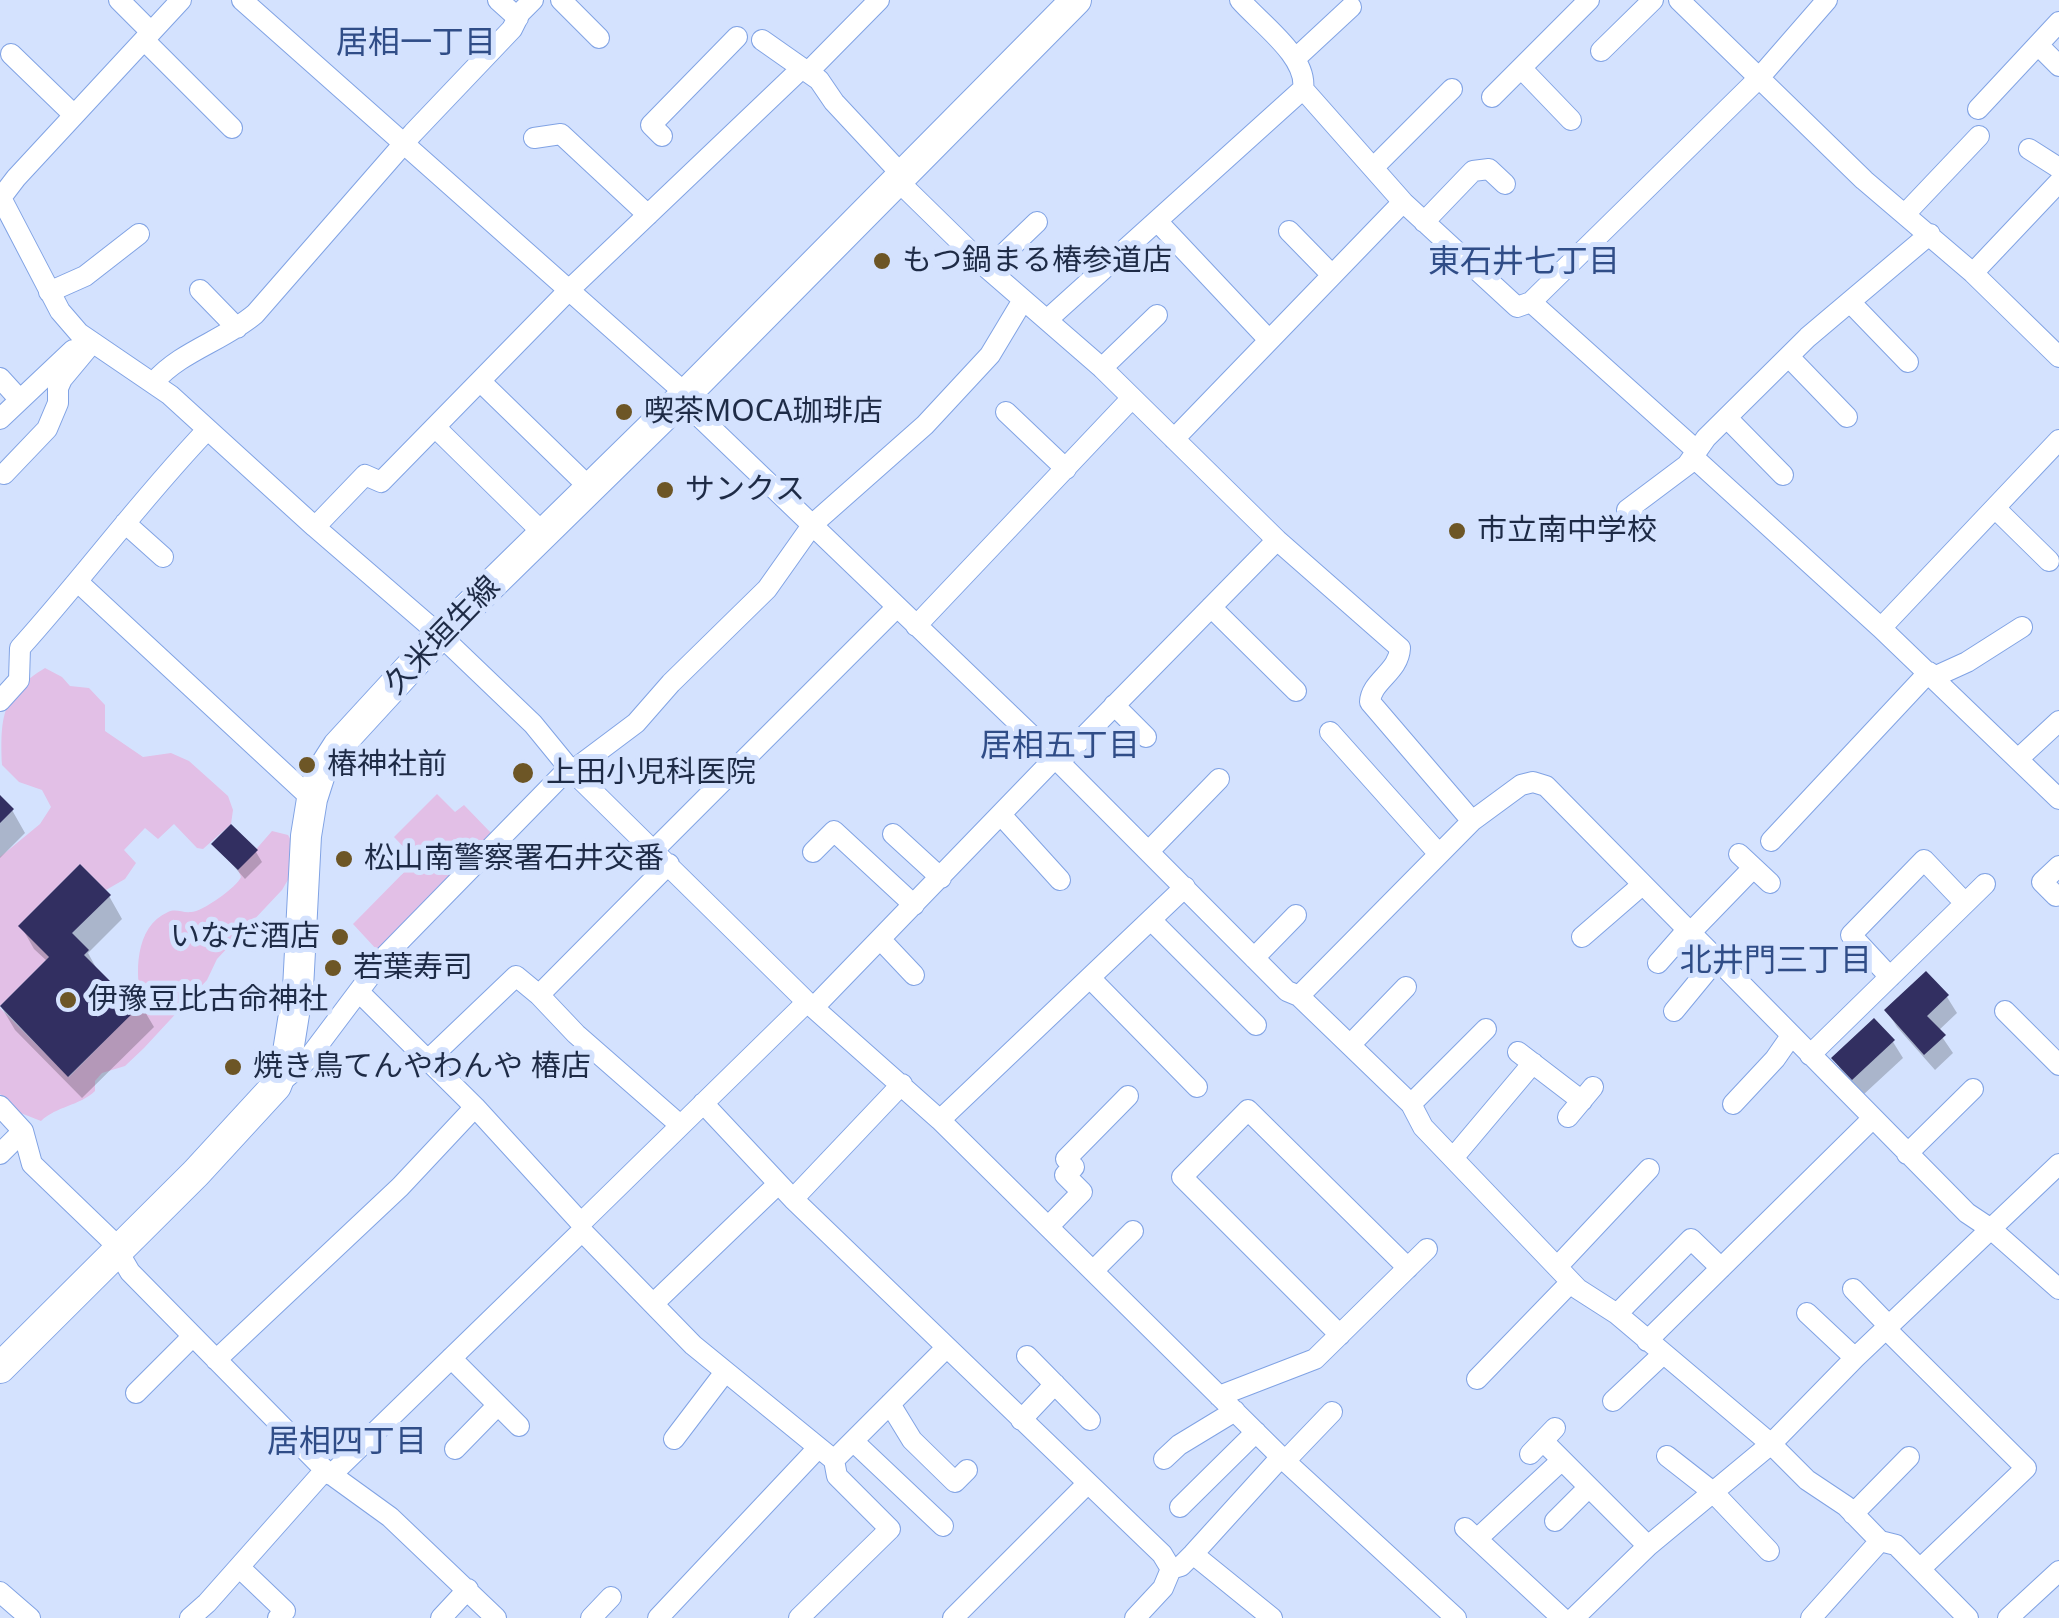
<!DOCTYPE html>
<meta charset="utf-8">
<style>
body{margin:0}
canvas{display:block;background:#d4e2fe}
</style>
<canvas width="2059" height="1618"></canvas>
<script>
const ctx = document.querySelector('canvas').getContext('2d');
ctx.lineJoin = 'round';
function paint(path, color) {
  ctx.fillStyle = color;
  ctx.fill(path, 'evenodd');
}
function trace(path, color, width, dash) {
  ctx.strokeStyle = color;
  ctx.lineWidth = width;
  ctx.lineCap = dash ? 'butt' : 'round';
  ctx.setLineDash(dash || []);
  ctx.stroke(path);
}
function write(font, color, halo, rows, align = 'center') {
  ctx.font = font + ' "Noto Sans","Noto Sans JP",sans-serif';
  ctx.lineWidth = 10;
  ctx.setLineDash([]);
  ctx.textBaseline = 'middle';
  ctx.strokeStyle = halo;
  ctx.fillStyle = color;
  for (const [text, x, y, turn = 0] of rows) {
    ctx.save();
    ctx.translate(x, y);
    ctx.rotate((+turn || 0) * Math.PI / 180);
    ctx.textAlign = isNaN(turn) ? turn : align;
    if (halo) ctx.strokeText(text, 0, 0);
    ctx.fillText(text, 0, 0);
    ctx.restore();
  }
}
paint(new Path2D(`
 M 45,668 L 62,677 L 70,686 L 89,688 L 105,705 L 105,731 L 143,757 L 171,753 L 189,761 L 228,796 L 233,810 L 231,824 L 203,849 L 197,848 L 174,824 L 158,839 L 145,828 L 124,850 L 136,863 L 125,879 L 106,890 L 80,864 L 19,925 L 49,957 L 0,1006 L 0,857 L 40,824 L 51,807 L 42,790 L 19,782 L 2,765 C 0,717 2,694 45,668 Z
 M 437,794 L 455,812 L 464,805 L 493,835 L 377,950 L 353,924 L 416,860 L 394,837 Z
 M 272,831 L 288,835 L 293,844 L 292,873 L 282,890 L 217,959 L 207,980 L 144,1048 L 125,1066 L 102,1073 L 95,1081 L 95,1091 C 79,1106 57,1106 41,1121 L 18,1112 L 0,1094 L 0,1008 L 69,1077 L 142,1003 C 135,975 134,927 168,912 C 176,908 182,913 191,912 C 202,912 237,887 241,877 L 238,870 Z`), '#e2bfe6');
paint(new Path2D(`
 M 0,799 L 12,810 L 25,833 L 0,858 Z
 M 214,844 L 256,852 L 262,862 L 245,879 Z
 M 109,896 L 122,919 L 88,953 L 99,973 L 118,992 L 141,1005 L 154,1027 L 82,1098 L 15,1030 L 2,1008 L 48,962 L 34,949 L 21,926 Z
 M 1926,974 L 1947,997 L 1957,1013 L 1938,1031 L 1953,1053 L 1935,1070 L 1897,1027 L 1887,1011 Z
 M 1874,1021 L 1893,1042 L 1903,1058 L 1863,1095 L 1844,1075 L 1834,1058 Z`), '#0003');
paint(new Path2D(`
 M 0,795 L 14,809 L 0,823 Z
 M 231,824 L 258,850 L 238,870 L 211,844 Z
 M 80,864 L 111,895 L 72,933 L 89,950 L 84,955 L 118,989 L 123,984 L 143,1003 L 68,1077 L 0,1006 L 49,957 L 18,926 Z
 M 1926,971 L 1949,995 L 1927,1016 L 1946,1035 L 1924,1055 L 1884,1010 Z
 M 1874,1018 L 1895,1040 L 1852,1080 L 1831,1058 Z`), '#322f61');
const street = new Path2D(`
 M 119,0 L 151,32
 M 242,0 L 686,394
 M 498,0 L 518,18
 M 561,0 L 599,38
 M 1240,0 C 1261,24 1308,57 1303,89 L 1403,202
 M 1679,0 L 1864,180 L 1973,273 L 2059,357
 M 144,40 L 232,128
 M 762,40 L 819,80 L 834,102 L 903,176
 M 2038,45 L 2059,66
 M 1601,51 L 1653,0
 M 11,54 L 74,115
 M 1296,58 L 1351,7
 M 1521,68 L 1571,120
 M 809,71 L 879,0
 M 1492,97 L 1589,0
 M 1978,109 L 2059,22
 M 662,136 L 651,125 L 737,37
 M 534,138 L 561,134 L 648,215
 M 2029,149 L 2059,168
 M 1373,168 L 1452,89
 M 898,181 L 988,269 L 1102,368 L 1277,540 L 1400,648 C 1399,672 1371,681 1370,702 L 1472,821
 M 0,196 L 60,311 L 79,333 L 170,395 L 315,527 L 440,635 L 533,724 L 569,768 L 807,1002 L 940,1120 L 1285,1461 L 1456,1618
 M 0,199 L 16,178 L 181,0
 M 1905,214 L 1979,136
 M 1157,221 L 1269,340
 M 1424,222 L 1473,171 L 1489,169 L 1505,184
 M 1289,231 L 1332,275
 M 988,269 L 1037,222
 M 1973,273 L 2059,182
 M 200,290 L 237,328
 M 49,292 L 85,276 L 139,234
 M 1531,302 L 1697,451
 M 1850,302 L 1908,362
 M 1048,319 L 1303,89
 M 1789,357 L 1847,417
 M 1102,368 L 1157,315
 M 0,378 L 20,400
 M 480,381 L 590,488
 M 154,382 C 181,351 223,341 255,314 L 413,133 L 512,29 L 520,13 L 533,0
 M 681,399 L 1059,762 L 1287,991 L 1299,996 L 1472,821 L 1521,785 L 1533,782 L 1546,786 L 1967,1213 L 1991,1229 L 2059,1289
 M 1006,412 L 1066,469
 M 1727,418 L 1783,475
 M 0,419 L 73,350
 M 435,427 L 544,534
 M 1174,439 L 1403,202 L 1517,307 L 1531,302 L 1759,78 L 1827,0
 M 2059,440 L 1881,628 L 2059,799
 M 1693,457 L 1881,628
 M 4,474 L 47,429 L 58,403 L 58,388 L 62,379 L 92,343
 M 1995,508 L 2049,561
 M 125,523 L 163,557
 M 315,527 L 365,475 L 381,482 L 569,290 L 802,68
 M 1644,527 L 1627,510 L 1687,465 L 1706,438 L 1808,337 L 1930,234
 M 79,583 L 312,799
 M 1211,607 L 1296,691
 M 916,626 L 1131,399
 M 1934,677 L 1967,662 L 2022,627
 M 0,701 L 19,680 L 20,648 C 84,577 141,499 207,430
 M 1114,705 L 1146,737
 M 1330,732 L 1439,854
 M 2018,759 L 2059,721
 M 1059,762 L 1277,540
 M 572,771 L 636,723 L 671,683 L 767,589 L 813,524 L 925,425 L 990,355 L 1023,300
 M 1002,816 L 1060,880
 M 893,834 L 941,878
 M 1771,841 L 1929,672
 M 655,849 L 897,607
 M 1149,851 L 1219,779
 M 813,852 L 834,831 L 914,905
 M 1739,854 L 1770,883
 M 2056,896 L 2042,882 L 2059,866
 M 1151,920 L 1256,1025
 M 1690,933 L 1753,868
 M 1582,937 L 1642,885
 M 880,939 L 914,975
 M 1254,958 L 1296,915
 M 1658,963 L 1687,930
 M 1890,977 L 1851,935 L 1924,860 L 1965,903
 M 1090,978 L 1197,1087
 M 360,993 L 475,1107 L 581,1223
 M 539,995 L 576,1034 L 680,1125
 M 1299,996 L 1411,1104 L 1423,1127 L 1578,1289 L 1617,1314 L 1771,1444 L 1807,1480 L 1846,1506 L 1880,1541 L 1896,1545 L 1968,1618
 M 815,1006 L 1054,759
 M 1674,1011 L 1716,960
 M 2005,1011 L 2059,1065
 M 1350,1045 L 1406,987
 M 1518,1052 L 1582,1101
 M 1810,1055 L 1985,884
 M 428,1060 L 516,976 L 539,995 L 669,864
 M 282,1081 L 307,1060 L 386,955 L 569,768
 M 703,1103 L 793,1199 L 1162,1554 L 1171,1569 L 1163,1588 L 1135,1618
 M 1411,1104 L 1486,1029
 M 1733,1104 L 1775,1059 L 1791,1036
 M 0,1106 L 23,1131 L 32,1164 L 112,1241 L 130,1272 L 325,1470 L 390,1517 L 496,1618
 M 1568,1117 L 1593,1087
 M 940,1120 L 1185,887
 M 0,1154 L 23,1131
 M 1907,1154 L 1973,1089
 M 1453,1158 L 1533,1063
 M 793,1199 L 902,1084
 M 1049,1226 L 1082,1192 L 1065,1175 L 1074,1167 L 1066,1159 L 1128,1096
 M 582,1231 L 693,1345 L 834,1460 L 837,1476 L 890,1529 L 799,1618
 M 1557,1267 L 1649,1169
 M 1094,1270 L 1133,1231
 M 1853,1289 L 1889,1326
 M 653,1304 L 778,1184
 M 1807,1313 L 1855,1358
 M 1617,1314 L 1691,1239 L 1721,1268
 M 1886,1329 L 2026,1468 L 1920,1569
 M 1340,1335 L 1182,1177 L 1248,1110 L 1408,1268
 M 1647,1341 L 1872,1119
 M 1027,1356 L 1090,1420
 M 451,1358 L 519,1426
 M 216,1360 L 400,1187 L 475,1107
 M 1477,1379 L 1571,1282
 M 136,1393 L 193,1336
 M 1219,1396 L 1315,1359 L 1427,1249
 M 1613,1401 L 1663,1354
 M 890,1404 L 912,1440 L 955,1482 L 967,1470
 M 1021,1420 L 1055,1384
 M 674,1439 L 725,1372
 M 853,1441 L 943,1526
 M 1543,1441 L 1648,1546
 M 455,1449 L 498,1405
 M 1530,1454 L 1555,1428
 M 1667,1456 L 1713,1492 L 1769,1551
 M 1164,1459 L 1179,1445 L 1235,1411
 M 834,1460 L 947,1347
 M 1285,1461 L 1332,1412
 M 331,1475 L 582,1231 L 581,1223 L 807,1002
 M 1180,1507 L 1256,1432
 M 1853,1514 L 1909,1457
 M 1555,1521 L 1589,1487
 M 1465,1528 L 1562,1618
 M 1477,1539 L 1562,1460
 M 1193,1554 L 1272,1618
 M 239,1567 L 285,1611 L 278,1618
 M 1171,1569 L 1181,1566 L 1193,1554 L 1281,1457
 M 0,1592 L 30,1618
 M 190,1618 L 207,1603 L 325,1470
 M 441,1618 L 468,1589
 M 591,1618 L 611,1597
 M 658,1618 L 817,1449
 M 953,1618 L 1088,1483
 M 1574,1618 L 1648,1546 L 1771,1444 L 1855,1358 L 2059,1164
 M 1811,1618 L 1880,1541
 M 2008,1618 L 2059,1571`);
const secondary = new Path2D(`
 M 0,1368 L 196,1173 L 276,1086 L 287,1058 L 298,989 L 306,836 L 312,799 L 320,774 L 338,746 L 440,635 L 681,399 L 1076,0`);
trace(street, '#81a3e4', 22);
trace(secondary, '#81a3e4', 32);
trace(street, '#fff', 20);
trace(secondary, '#fff', 30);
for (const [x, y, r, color] of [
 [882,261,10,"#6d5626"],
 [624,412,10,"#6d5626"],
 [665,490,10,"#6d5626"],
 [1457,531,10,"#6d5626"],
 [307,765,10,"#6d5626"],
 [523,773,12,"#6d5626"],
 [344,859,10,"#6d5626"],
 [340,937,10,"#6d5626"],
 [333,968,10,"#6d5626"],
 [68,1000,10,"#6d5626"],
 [233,1067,10,"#6d5626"]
]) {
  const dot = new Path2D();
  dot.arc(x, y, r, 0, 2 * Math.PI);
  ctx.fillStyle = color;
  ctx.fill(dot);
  trace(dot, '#d4e2fe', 4);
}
write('30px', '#1e2b46', '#d4e2fe', [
 ["もつ鍋まる椿参道店",902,261],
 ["喫茶MOCA珈琲店",644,412],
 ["サンクス",685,490],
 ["市立南中学校",1477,531],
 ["椿神社前",327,765],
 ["上田小児科医院",546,773],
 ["松山南警察署石井交番",364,859],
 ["いなだ酒店",320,937,"right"],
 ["若葉寿司",353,968],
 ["伊豫豆比古命神社",88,1000],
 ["焼き鳥てんやわんや 椿店",253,1067]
], 'left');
write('30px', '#1e2b46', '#d4e2fe', [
 ["久米垣生線",443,636,-46]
]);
write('32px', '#304d87', '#d4e2fe', [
 ["居相一丁目",416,44],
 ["東石井七丁目",1524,263],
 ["居相五丁目",1060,747],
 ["北井門三丁目",1776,962],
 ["居相四丁目",347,1443]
]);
</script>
